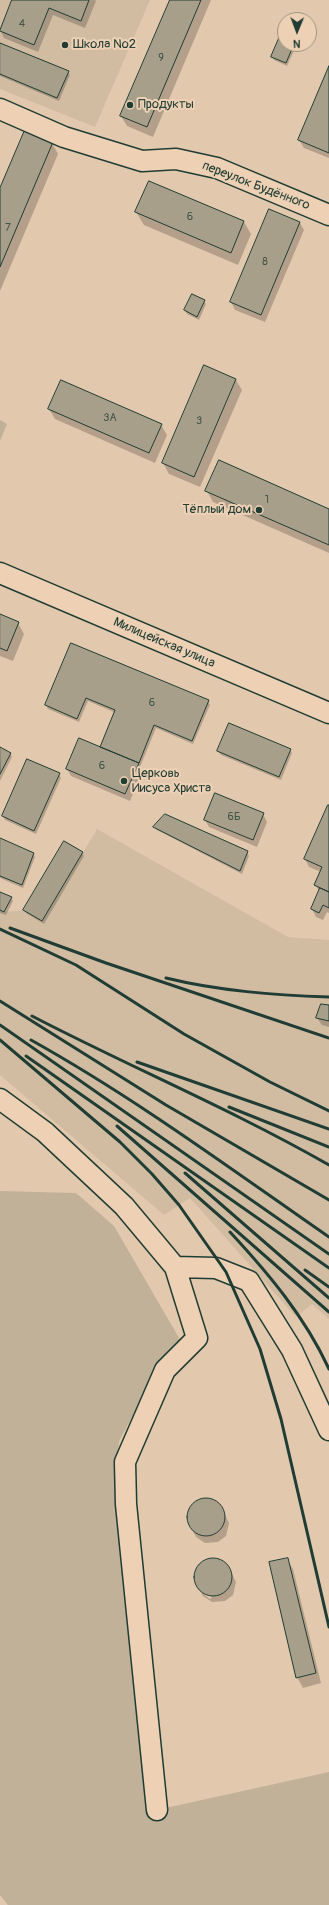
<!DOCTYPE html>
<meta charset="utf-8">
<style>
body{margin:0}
#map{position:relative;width:329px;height:1905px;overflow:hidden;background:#e2c8ad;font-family:Pangolin,sans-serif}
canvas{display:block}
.north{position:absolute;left:277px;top:12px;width:40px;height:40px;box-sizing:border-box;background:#eed1b5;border:1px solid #9b9681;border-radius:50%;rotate:181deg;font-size:11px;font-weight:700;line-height:16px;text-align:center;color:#1f3d34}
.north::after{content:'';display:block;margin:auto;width:14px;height:18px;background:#1f3d34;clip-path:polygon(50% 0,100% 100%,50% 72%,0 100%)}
</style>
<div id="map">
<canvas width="329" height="1905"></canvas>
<div class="north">N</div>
</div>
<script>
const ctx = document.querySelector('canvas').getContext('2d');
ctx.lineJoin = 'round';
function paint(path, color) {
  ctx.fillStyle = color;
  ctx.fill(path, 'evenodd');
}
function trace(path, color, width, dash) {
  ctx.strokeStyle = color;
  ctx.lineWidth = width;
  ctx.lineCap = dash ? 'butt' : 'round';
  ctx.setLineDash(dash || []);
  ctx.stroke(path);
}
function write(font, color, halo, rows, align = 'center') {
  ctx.font = font + ' Pangolin,sans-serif';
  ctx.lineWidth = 4;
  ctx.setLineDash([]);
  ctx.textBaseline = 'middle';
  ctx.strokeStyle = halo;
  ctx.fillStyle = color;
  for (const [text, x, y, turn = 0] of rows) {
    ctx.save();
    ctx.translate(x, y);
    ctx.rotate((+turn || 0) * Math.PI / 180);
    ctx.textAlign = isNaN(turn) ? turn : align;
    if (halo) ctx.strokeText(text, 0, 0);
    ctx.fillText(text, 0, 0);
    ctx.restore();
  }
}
paint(new Path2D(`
 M 0,0 L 150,0 L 95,127 L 0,89 Z
 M 97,829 L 288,937 L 329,940 L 329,1319 L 312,1304 L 296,1317 L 190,1198 L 164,1215 L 0,1075 L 0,910 L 4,912 L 23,910 L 42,921 Z`), '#d1bca2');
paint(new Path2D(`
 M 0,420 L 7,424 L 0,441 Z
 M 0,1191 L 76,1193 L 114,1226 L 182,1343 L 154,1377 L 119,1441 L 115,1496 L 122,1519 L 152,1811 L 329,1772 L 329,1905 L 8,1905 L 0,1895 Z`), '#c1b199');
paint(new Path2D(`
 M 13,0 L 95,0 L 96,1 L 85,28 L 53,15 L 38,52 L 4,38 L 0,30 Z
 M 171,0 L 211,0 L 153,137 L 127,126 L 121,116 Z
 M 285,31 L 285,44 L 297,44 L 287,66 L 274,60 L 272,57 Z
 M 0,44 L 68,72 L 70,75 L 59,101 L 0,76 Z
 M 329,69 L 329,158 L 304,148 L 299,140 Z
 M 52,143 L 58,154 L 0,291 L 0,191 Z
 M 270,210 L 300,223 L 304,230 L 265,322 L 235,310 L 231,302 Z
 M 136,212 L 244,222 L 251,234 L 238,265 L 144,225 Z
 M 204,301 L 206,304 L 199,320 L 187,314 L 185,310 Z
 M 205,366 L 236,380 L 242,390 L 200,487 L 169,474 L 163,463 Z
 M 49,409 L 161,425 L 167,435 L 155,463 L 55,419 Z
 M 207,491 L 329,510 L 329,553 L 213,502 Z
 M 0,615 L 18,623 L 24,634 L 13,661 L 0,656 Z
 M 72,644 L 208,701 L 210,705 L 193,744 L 156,728 L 140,767 L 142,771 L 130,801 L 71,776 L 67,769 L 103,749 L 116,713 L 88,701 L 79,722 L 48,709 L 46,705 Z
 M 0,748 L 10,753 L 12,757 L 0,781 Z
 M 290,750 L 292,753 L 281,780 L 221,755 L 218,751 Z
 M 59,774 L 61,778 L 36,834 L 5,820 L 3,816 Z
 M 329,806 L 329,913 L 327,912 L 323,920 L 316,917 L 312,909 L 320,892 L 315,885 L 321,872 L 309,867 L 305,859 Z
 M 263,814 L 267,822 L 257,847 L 209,827 L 205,820 Z
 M 155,827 L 247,852 L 249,856 L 242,874 L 157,830 Z
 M 0,840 L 33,854 L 35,857 L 23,888 L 0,878 Z
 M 82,853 L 84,856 L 44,924 L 26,913 L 24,910 Z
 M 0,893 L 11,898 L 13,901 L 6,915 L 0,913 Z
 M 329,1006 L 329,1027 L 322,1025 L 317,1018 Z
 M 198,1500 L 212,1500 L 220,1505 L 229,1523 L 226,1536 L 218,1542 L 205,1543 L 196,1537 L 192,1529 L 188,1517 L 190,1507 Z
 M 218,1559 L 227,1564 L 236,1582 L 233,1595 L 225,1601 L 212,1602 L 203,1596 L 201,1592 L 210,1599 L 212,1597 L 199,1589 L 194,1576 L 197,1567 L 205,1560 Z
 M 287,1559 L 293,1569 L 321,1683 L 303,1688 L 297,1677 Z`), '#0003');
const building = new Path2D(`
 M 12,0 L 89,0 L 81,21 L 49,8 L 34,45 L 0,31 Z
 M 170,0 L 201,0 L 147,127 L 120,116 Z
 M 283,29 L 285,30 L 285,44 L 294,44 L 286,63 L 271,57 Z
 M 0,43 L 69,71 L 57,98 L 0,74 Z
 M 329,66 L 329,153 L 298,140 Z
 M 25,130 L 53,142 L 0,267 L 0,188 Z
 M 149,181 L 244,221 L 231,253 L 135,212 Z
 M 269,209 L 300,222 L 261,315 L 230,302 Z
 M 192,294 L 205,300 L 197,317 L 184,310 Z
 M 204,365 L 236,379 L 194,477 L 162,463 Z
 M 61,380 L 162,424 L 149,453 L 48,409 Z
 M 219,460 L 329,509 L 329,545 L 205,491 Z
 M 0,614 L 19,622 L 7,651 L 0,648 Z
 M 71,643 L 209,700 L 192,741 L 154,725 L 139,763 L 100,747 L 115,710 L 86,698 L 77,719 L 45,705 Z
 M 229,723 L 291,749 L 279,777 L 217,751 Z
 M 79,738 L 139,763 L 125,794 L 66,769 Z
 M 0,747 L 11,753 L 0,774 Z
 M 27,759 L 60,773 L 34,831 L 2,816 Z
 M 215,793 L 264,813 L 253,840 L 204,820 Z
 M 328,805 L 329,805 L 329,892 L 314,885 L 322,867 L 304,859 Z
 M 165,814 L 248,851 L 240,871 L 153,827 Z
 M 0,838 L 34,853 L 22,885 L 0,876 Z
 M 64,841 L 83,852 L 42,921 L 23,910 Z
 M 320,888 L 329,892 L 329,908 L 323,905 L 319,913 L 311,909 Z
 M 0,892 L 12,897 L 4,912 L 0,910 Z
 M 321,1004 L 329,1005 L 329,1021 L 316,1018 Z
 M187 1517a19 19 0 1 1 38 0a19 19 0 1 1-38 0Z
 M 288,1558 L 316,1673 L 296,1678 L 269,1562 Z
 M194 1577a19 19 0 1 1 38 0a19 19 0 1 1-38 0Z`);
paint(building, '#a89f8a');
trace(building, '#1f3d34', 1);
const minor = new Path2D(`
 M 0,109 L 64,137 L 142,161 L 176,159 L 217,168 L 329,215
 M 0,573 L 329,713
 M 0,1099 L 45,1132 L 124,1206 L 175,1267 L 197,1338 L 165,1370 L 125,1462 L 126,1504 L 157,1810
 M 175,1267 L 216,1268 L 249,1281 L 292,1350 L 329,1430`);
trace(minor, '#1f3d34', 23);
trace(minor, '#eed1b5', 20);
trace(new Path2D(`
 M 10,928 L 106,963 L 329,1038
 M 0,929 L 76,965 L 184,1034 L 270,1082 L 329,1111
 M 166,978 C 219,991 274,995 329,997
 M 0,1001 L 166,1105 L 329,1200
 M 32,1016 C 130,1067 233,1110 329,1165
 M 0,1025 L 329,1254
 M 0,1040 L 120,1142 L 152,1174 L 179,1205 L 226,1272 L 260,1349 L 281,1419 L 329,1627
 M 31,1040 C 135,1098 231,1169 329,1237
 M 26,1056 L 329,1268
 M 137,1062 L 329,1129
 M 229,1107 L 329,1147
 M 117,1126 L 329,1312
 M 185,1173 L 329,1298
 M 230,1232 C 269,1274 305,1317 329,1369
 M 305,1270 L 329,1287`), '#1f3d34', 3);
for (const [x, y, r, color] of [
 [65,45,4,"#1f3d34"],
 [130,105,4,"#1f3d34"],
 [259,510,4,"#1f3d34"],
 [124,781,4,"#1f3d34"]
]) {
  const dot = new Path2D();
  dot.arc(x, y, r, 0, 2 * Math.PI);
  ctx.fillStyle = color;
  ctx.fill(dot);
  trace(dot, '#eed1b5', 1.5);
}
write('11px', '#41564a', null, [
 ["4",22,24],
 ["9",161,58],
 ["6",190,217],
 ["7",8,228],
 ["8",265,262],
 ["3А",110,418],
 ["3",199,421],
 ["1",267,500],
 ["6",152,703],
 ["6",102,766],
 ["6Б",234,817]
]);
write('13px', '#1f3d34', '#eed1b5', [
 ["Школа №2",73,45],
 ["Продукты",138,105],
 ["Тёплый дом",251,510,"right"],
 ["Церковь",132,774],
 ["Иисуса Христа",132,789]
], 'left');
write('13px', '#1f3d34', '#eed1b5', [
 ["переулок Будённого",256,186,21],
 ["Милицейская улица",164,643,23]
]);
</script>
